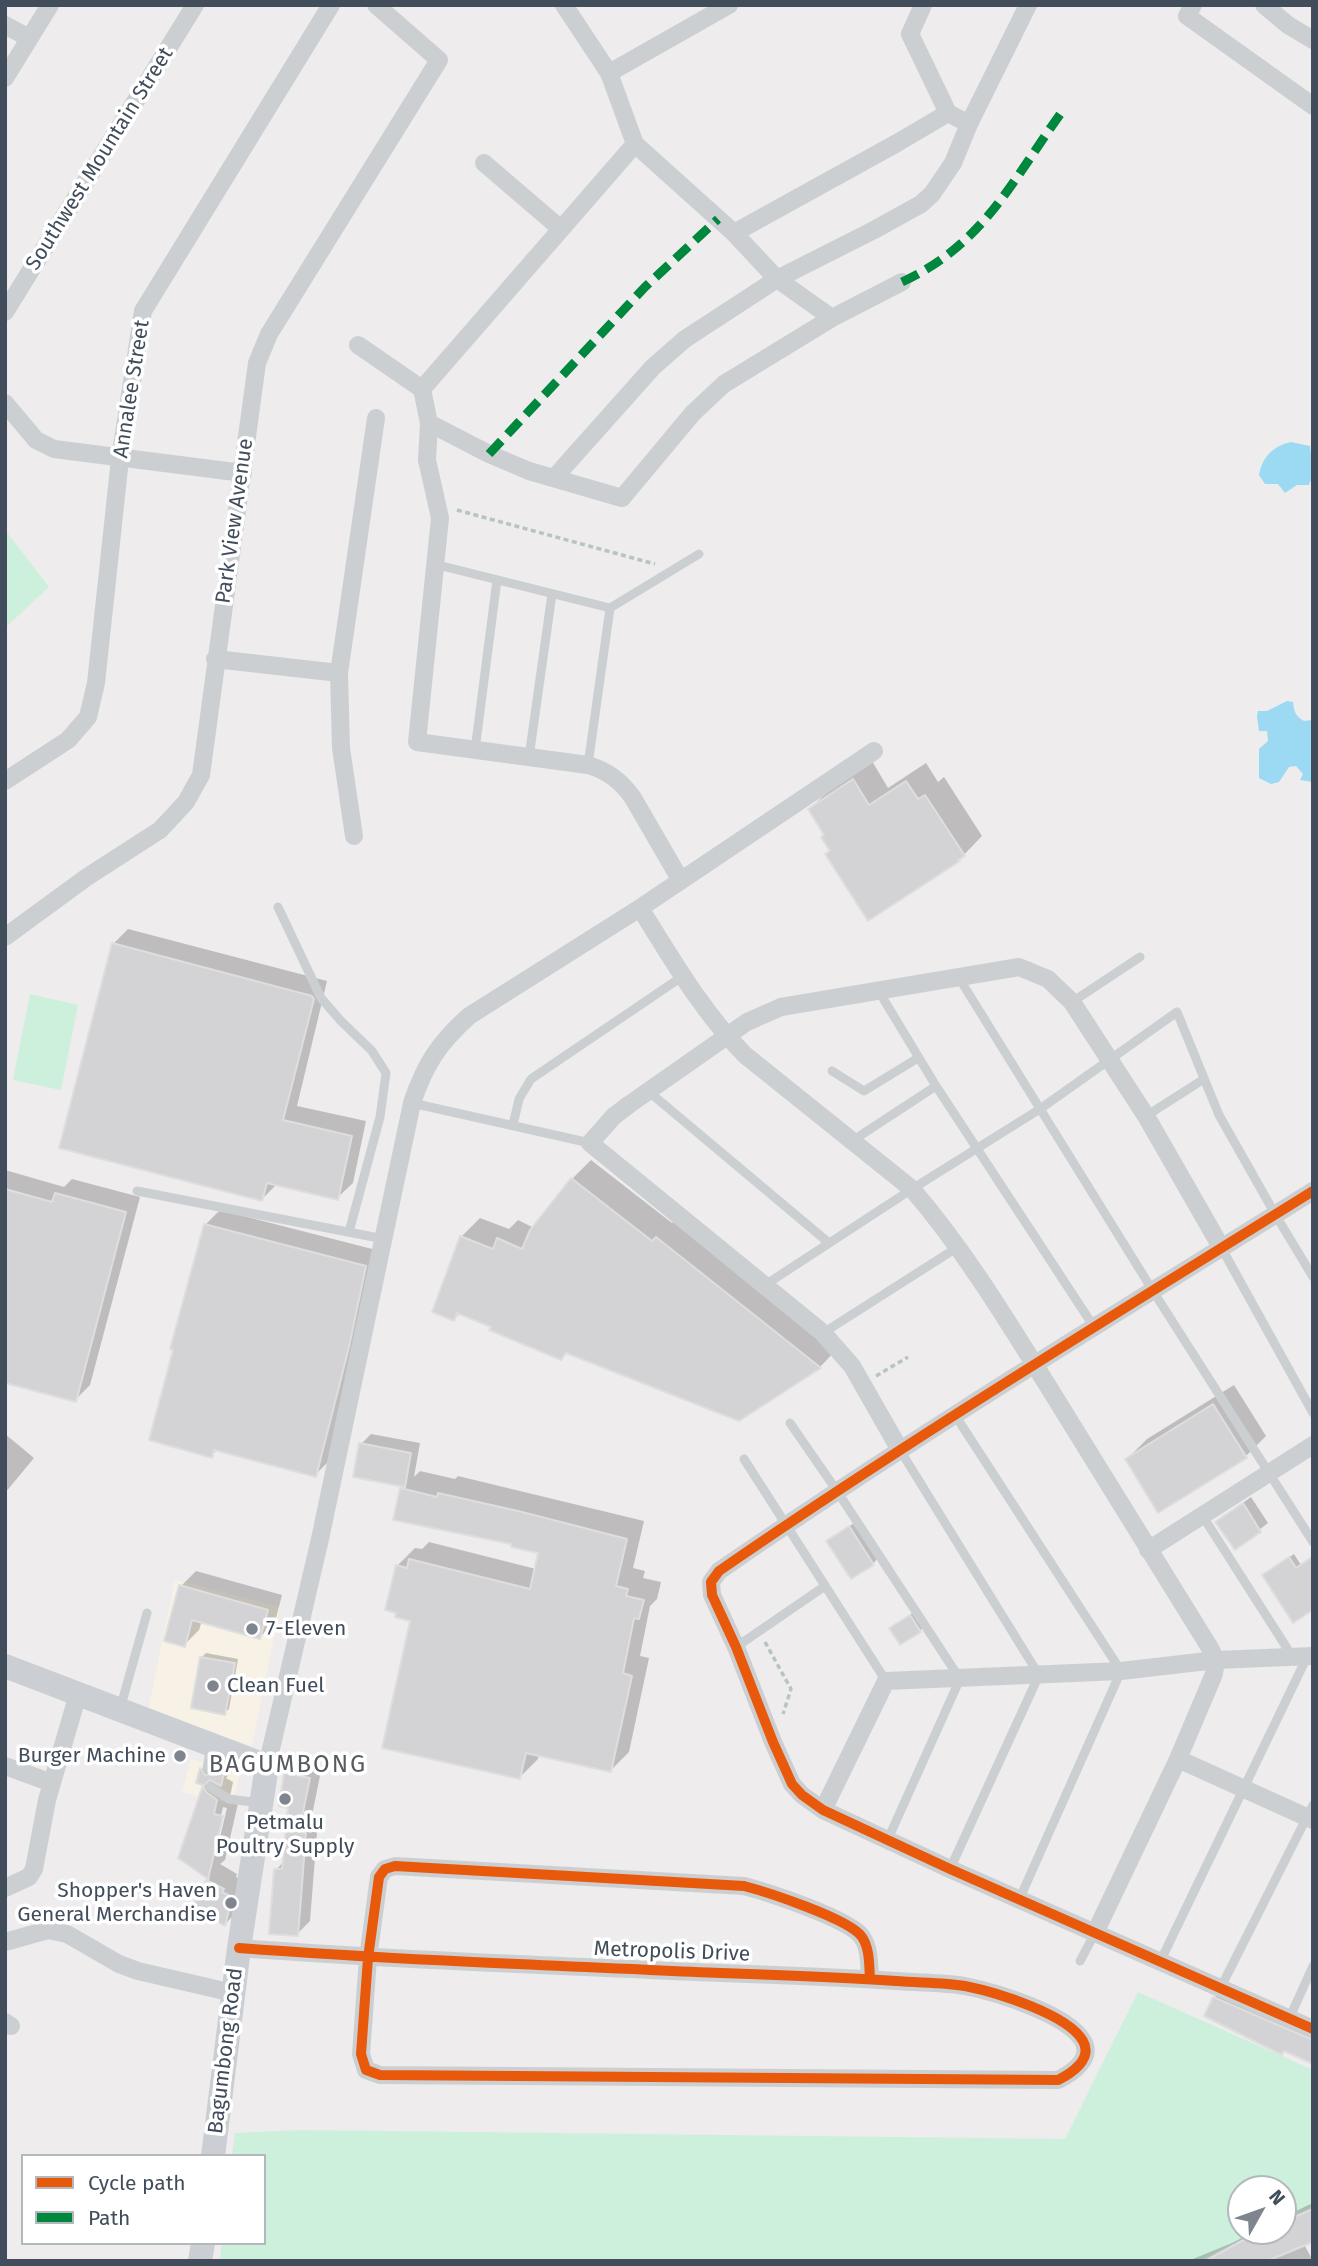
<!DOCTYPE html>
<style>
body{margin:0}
#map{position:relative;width:1318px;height:2266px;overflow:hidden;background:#eeecec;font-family:"Fira Sans",sans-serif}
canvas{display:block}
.frame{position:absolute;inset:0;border:7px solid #424d5b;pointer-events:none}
.legend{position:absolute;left:21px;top:2154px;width:245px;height:91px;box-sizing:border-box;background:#fff;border:2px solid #b3b8bd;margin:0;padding:9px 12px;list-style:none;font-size:21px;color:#424d5b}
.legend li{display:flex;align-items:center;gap:14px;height:35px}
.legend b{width:35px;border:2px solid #b3b8bd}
.north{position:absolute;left:1227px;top:2175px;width:70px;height:70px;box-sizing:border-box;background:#fff;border:2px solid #b3b8bd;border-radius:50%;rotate:50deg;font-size:19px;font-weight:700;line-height:28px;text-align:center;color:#424d5b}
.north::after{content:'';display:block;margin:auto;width:24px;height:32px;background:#7e858e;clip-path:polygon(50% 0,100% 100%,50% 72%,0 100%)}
</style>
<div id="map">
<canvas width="1318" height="2266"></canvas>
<div class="frame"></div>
<ul class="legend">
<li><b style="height:9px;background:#e8590c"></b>Cycle path</li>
<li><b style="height:9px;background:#00873e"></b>Path</li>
</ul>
<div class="north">N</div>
</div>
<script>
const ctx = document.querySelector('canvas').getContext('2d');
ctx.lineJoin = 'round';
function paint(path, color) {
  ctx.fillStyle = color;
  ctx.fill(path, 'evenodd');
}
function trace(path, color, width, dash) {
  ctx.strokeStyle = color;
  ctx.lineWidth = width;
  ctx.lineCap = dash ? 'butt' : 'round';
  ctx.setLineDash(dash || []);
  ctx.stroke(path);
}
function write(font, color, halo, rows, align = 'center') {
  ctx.font = font + ' "Fira Sans",sans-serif';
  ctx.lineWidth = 7;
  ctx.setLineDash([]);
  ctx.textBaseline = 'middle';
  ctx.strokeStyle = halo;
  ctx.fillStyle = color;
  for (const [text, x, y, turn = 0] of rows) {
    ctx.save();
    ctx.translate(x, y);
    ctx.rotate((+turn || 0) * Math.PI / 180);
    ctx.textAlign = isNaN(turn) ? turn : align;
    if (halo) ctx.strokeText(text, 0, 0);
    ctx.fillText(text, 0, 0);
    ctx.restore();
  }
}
paint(new Path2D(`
 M 175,1580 L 280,1607 L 252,1746 L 148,1710 Z
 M 191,1759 L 240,1772 L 232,1805 L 182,1792 Z`), '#f7f2e5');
paint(new Path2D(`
 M 5,530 L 49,587 L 5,628 Z
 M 30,994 L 78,1005 L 61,1090 L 13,1080 Z
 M 1138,1992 L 1313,2070 L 1313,2206 L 1283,2220 L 1283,2189 L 1241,2189 L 1241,2231 L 1260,2231 L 1198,2261 L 220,2261 L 222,2243 L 264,2243 L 264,2156 L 232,2156 L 235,2133 L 301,2130 L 1065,2139 Z`), '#cdf0dd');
paint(new Path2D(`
 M 1291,442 L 1310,446 L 1313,474 L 1309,485 L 1297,485 L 1285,493 L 1278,484 L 1265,484 L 1259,475 C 1262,457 1273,446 1291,442 Z
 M 1287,701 L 1293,702 C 1294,711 1295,716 1304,721 L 1313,720 L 1313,782 L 1300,780 L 1303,774 L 1296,766 L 1289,767 L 1279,782 L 1271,784 L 1259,778 L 1259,749 L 1268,741 L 1267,731 L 1259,731 L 1257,717 L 1258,711 L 1267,711 Z`), '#9cdaf3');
paint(new Path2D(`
 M 872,761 L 888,788 L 926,763 L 938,782 L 944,777 L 982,836 L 959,860 L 869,918 L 810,809 L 829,790 Z
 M 128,929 L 327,981 L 297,1106 L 366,1121 L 353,1183 L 337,1198 L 277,1184 L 262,1199 L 113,944 Z
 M 591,1160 L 672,1223 L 676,1219 L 838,1348 L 820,1367 L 739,1419 L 461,1312 L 454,1319 L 461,1237 L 480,1218 L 509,1229 L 518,1220 L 534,1228 L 572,1179 Z
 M 5,1170 L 64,1187 L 72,1179 L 140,1197 L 90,1385 L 75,1400 L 5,1362 Z
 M 220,1210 L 380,1251 L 330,1460 L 315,1475 L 218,1449 L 211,1456 L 205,1225 Z
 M 1234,1385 L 1266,1436 L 1246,1456 L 1127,1459 L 1147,1439 Z
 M 5,1434 L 34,1458 L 5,1493 Z
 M 371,1434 L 420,1443 L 414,1477 L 420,1471 L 455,1479 L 458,1476 L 644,1521 L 633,1568 L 645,1571 L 643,1578 L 661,1582 L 657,1599 L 650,1606 L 640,1656 L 649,1658 L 629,1752 L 611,1770 L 539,1754 L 538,1759 L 520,1777 L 412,1619 L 398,1611 L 397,1566 L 415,1548 L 422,1549 L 429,1542 L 536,1569 L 540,1552 L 514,1543 L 402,1489 L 405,1485 L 361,1444 Z
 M 1251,1497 L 1268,1523 L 1236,1548 L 1217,1522 Z
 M 854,1523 L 877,1559 L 873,1564 L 828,1541 Z
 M 1294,1554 L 1301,1565 L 1313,1608 L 1269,1571 Z
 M 196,1571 L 282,1595 L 275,1622 L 260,1637 L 202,1621 L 199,1630 L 184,1645 L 181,1586 Z
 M 914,1612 L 924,1626 L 920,1631 L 891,1628 Z
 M 206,1653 L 238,1659 L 229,1709 L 224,1713 L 202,1657 Z
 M 218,1753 L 237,1766 L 226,1778 L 233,1782 L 230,1797 L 239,1799 L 225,1860 L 220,1864 L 237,1874 L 236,1877 L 246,1882 L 240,1909 L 225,1924 L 208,1881 L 210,1878 L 180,1857 L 205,1784 L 198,1782 L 202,1769 ZM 223,1807 L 227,1808 L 216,1854 L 212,1854 Z
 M 299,1761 L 322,1766 L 311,1820 L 318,1820 L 310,1921 L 297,1934 L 276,1870 L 284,1861 L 290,1806 L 286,1774 Z
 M 1224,1988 L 1313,2028 L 1313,2062 L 1214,1998 Z
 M 1313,2203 L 1313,2240 L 1304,2244 L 1313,2261 L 1188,2261 L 1232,2243 L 1255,2231 L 1283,2231 L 1283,2217 Z`), '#0003');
const building = new Path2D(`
 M 853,779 L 869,805 L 906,781 L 918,799 L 925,795 L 965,856 L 958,860 L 960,861 L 868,921 L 825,854 L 830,851 L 821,837 L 824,835 L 808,809 Z
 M 112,943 L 312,996 L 314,999 L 283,1120 L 352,1136 L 338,1200 L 267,1183 L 262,1201 L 59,1148 Z
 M 571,1178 L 652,1241 L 656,1237 L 821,1368 L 739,1421 L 566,1353 L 561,1360 L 489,1330 L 491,1327 L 457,1313 L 454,1321 L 432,1312 L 460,1236 L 493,1249 L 497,1238 L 522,1249 L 530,1230 Z
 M 5,1189 L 52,1202 L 55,1193 L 126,1212 L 76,1402 L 5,1383 Z
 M 204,1224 L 366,1266 L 349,1347 L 316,1477 L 214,1450 L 212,1458 L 149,1440 L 173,1350 L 170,1349 Z
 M 1213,1404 L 1247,1458 L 1158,1513 L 1125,1459 Z
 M 359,1443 L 411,1453 L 405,1487 L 353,1477 Z
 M 400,1488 L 437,1497 L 438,1493 L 518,1511 L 627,1539 L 616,1586 L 628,1589 L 626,1596 L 644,1600 L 639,1619 L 634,1618 L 623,1673 L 632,1676 L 611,1772 L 526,1753 L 520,1779 L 382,1748 L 410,1621 L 395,1617 L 396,1613 L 385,1610 L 396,1565 L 407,1568 L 409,1559 L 530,1589 L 538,1553 L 511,1547 L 511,1544 L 393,1520 Z
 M 1243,1503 L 1261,1532 L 1235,1550 L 1215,1522 Z
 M 849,1526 L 874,1565 L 851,1579 L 826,1541 Z
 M 1313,1556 L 1313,1610 L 1293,1623 L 1262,1575 L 1289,1557 L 1296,1568 Z
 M 179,1585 L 268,1610 L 260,1639 L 192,1620 L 185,1647 L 164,1641 Z
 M 910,1615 L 921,1632 L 900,1645 L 889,1628 Z
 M 200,1657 L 235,1663 L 225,1715 L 191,1708 Z
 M 200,1768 L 205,1775 L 210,1774 L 214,1770 L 224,1773 L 221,1786 L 210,1780 L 203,1786 L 206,1792 L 217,1800 L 214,1814 L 223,1816 L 208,1879 L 178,1858 L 203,1785 L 196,1783 Z
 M 284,1773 L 310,1778 L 299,1832 L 306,1833 L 298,1936 L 269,1934 L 274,1869 L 282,1869 L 288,1808 L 279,1806 Z
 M 206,1880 L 224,1889 L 222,1892 L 232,1897 L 225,1926 L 192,1907 Z
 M 1213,1997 L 1313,2040 L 1313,2064 L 1284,2051 L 1282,2055 L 1204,2016 Z
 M 1313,2209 L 1313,2242 L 1267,2261 L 1205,2261 L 1260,2231 L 1283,2231 L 1283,2222 Z`);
paint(building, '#d3d3d5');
trace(building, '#dededf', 2);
trace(new Path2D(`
 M 457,510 L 655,564
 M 876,1376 L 908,1357
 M 765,1642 L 791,1689 L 783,1714`), '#b6c4c2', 3.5, [5, 3.5]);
trace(new Path2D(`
 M 434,564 L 610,608 L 699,554
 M 475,750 L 497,580
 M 529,757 L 552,594
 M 588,765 L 610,608
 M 278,907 L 321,998 L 341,1021 L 372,1051 L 386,1073 L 380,1117 L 349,1232
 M 959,978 L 1153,1291 L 1313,1542
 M 878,990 L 936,1086 L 1094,1327
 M 1072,1002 L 1140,957
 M 832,1071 L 864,1091 L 918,1058
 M 648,1091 L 829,1243
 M 412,1103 L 590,1143
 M 1146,1116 L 1204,1079
 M 513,1125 L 519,1099 L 531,1079 L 683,976
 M 852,1141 L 936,1086
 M 137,1191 L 384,1239
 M 1221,1247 L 1313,1413
 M 765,1285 L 912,1189 L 1040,1109 L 1177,1012 L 1219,1115 L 1275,1214 L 1313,1277
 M 823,1333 L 958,1247
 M 955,1415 L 1121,1671 L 1019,1900
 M 790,1423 L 837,1491 L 960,1679 L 888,1839
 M 900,1450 L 1039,1675 L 950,1869
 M 744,1459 L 886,1681
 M 1202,1515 L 1292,1656
 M 736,1647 L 825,1586
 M 120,1709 L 147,1613
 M 207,1768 L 211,1746
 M 210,1787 L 229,1799 L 261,1803
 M 1080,1961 L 1095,1933
 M 1160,1962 L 1307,1657
 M 1220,1989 L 1313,1805
 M 1289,2019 L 1313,1966`), '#cccfd2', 9);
trace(new Path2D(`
 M 564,5 L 609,73 L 635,144 L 734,233 L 777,279 L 832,318
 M 923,5 L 910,34 L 948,113
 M 1193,5 L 1187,16 L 1313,106
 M 1264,5 L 1288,25 L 1313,40
 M 5,25 L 29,38
 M 609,73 L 729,5
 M 5,78 L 50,5
 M 484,163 L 561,229
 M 734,233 L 897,143 L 948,113 L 969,124
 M 5,312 L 195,5
 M 358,345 L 422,389 L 429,423 L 427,460 L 440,518 L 417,742 L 588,765 C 608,771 621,781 633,798 L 681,881
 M 422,389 L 635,144
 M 5,403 L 36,440 L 54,449 L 243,473
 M 429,423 L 489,454 L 529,471 L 622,498 L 693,413 L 724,384 L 832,318 L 902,282
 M 554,478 L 653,367 L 685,339 L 777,279 L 874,230 L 921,204 L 932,194 L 953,163 L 969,124 L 1028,5
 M 215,659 L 339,673
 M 5,781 L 68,740 L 88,717 L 96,683 L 120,459 L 143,311 L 331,5
 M 354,836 L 341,748 L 339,673 L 376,418
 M 640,908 C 672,959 703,1013 745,1055 L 912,1189 C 967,1253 1011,1327 1056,1399 C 1107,1482 1158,1565 1210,1648 L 1216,1660 L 1214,1674 L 1178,1759 L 1095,1933
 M 5,937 L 87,877 L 160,830 L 186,802 L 201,775 L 257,363 L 269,334 L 439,60 L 376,5
 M 1313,1191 C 1114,1315 913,1437 719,1571 L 711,1582 L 712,1595 L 736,1647 L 773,1742 L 792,1784 L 802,1795 L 823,1810 L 950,1869 L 1313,2029
 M 900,1450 L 852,1366 L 823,1333 L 590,1143 L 614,1116 L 630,1104 L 747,1022 L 781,1007 L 1019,967 L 1048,979 L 1072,1002 L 1146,1116 L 1221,1247
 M 1148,1550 L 1313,1445
 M 1178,1759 L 1313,1820
 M 5,1766 L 52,1783
 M 267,1766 L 320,1539 L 412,1103 C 425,1064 439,1043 469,1016 L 640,908 L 874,751
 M 823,1810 L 886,1681 L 1121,1671 L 1216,1660 L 1313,1656
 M 5,1888 L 29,1877 L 34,1869 L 47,1800 L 78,1694
 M 5,1942 L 48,1930 L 67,1934 L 119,1964 L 138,1971 L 233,1993
 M 239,1948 C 400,1960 561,1966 721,1973 C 780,1975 838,1977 896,1981 C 919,1983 943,1982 965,1986 C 995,1992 1068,2014 1083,2041 C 1093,2059 1072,2073 1058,2080 L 380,2075 L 366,2070 L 361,2054 L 368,1958 L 379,1877 L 385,1869 L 395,1866 L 744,1886 C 767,1892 850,1919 862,1937 C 870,1949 869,1965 870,1979
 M 5,2022 L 11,2026`), '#cccfd2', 18);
trace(new Path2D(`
 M 5,1666 L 267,1766 L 239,1948 L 213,2156
 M 200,2261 L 203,2243`), '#cbced2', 24);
trace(new Path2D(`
 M 902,282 C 983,245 1012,181 1061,113
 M 489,454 L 645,287 L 718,219`), '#00873e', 9, [18, 9]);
trace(new Path2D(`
 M 1313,1191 C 1114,1315 913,1437 719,1571 L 711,1582 L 712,1595 L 736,1647 L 773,1742 L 792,1784 L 802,1795 L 823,1810 L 950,1869 L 1313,2029
 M 239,1948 C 400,1960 561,1966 721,1973 C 780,1975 838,1977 896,1981 C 919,1983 943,1982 965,1986 C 995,1992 1068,2014 1083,2041 C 1093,2059 1072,2073 1058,2080 L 380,2075 L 366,2070 L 361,2054 L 368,1958 L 379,1877 L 385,1869 L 395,1866 L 744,1886 C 767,1892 850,1919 862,1937 C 870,1949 869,1965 870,1979`), '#e8590c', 10);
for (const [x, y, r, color] of [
 [252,1629,7,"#7e858e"],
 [213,1686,7,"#7e858e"],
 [180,1756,7,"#7e858e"],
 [285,1799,7,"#7e858e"],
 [231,1903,7,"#7e858e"]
]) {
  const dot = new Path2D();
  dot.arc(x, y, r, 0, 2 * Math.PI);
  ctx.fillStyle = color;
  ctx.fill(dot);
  trace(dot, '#fff', 2.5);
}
write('21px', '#424d5b', '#fff', [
 ["Southwest Mountain Street",100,159,-58],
 ["Annalee Street",132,389,-81],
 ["Park View Avenue",235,521,-82],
 ["Metropolis Drive",672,1952,2],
 ["Bagumbong Road",226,2051,-83]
]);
write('21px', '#424d5b', '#fff', [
 ["7-Eleven",266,1629],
 ["Clean Fuel",227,1686],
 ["Burger Machine",166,1756,"right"],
 ["Petmalu",285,1823,"center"],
 ["Poultry Supply",285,1847,"center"],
 ["Shopper's Haven",217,1891,"right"],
 ["General Merchandise",217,1915,"right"]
], 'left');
ctx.letterSpacing = '2px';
write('24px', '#575b61', '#fff', [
 ["BAGUMBONG",288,1765]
]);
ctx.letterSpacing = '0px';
</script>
